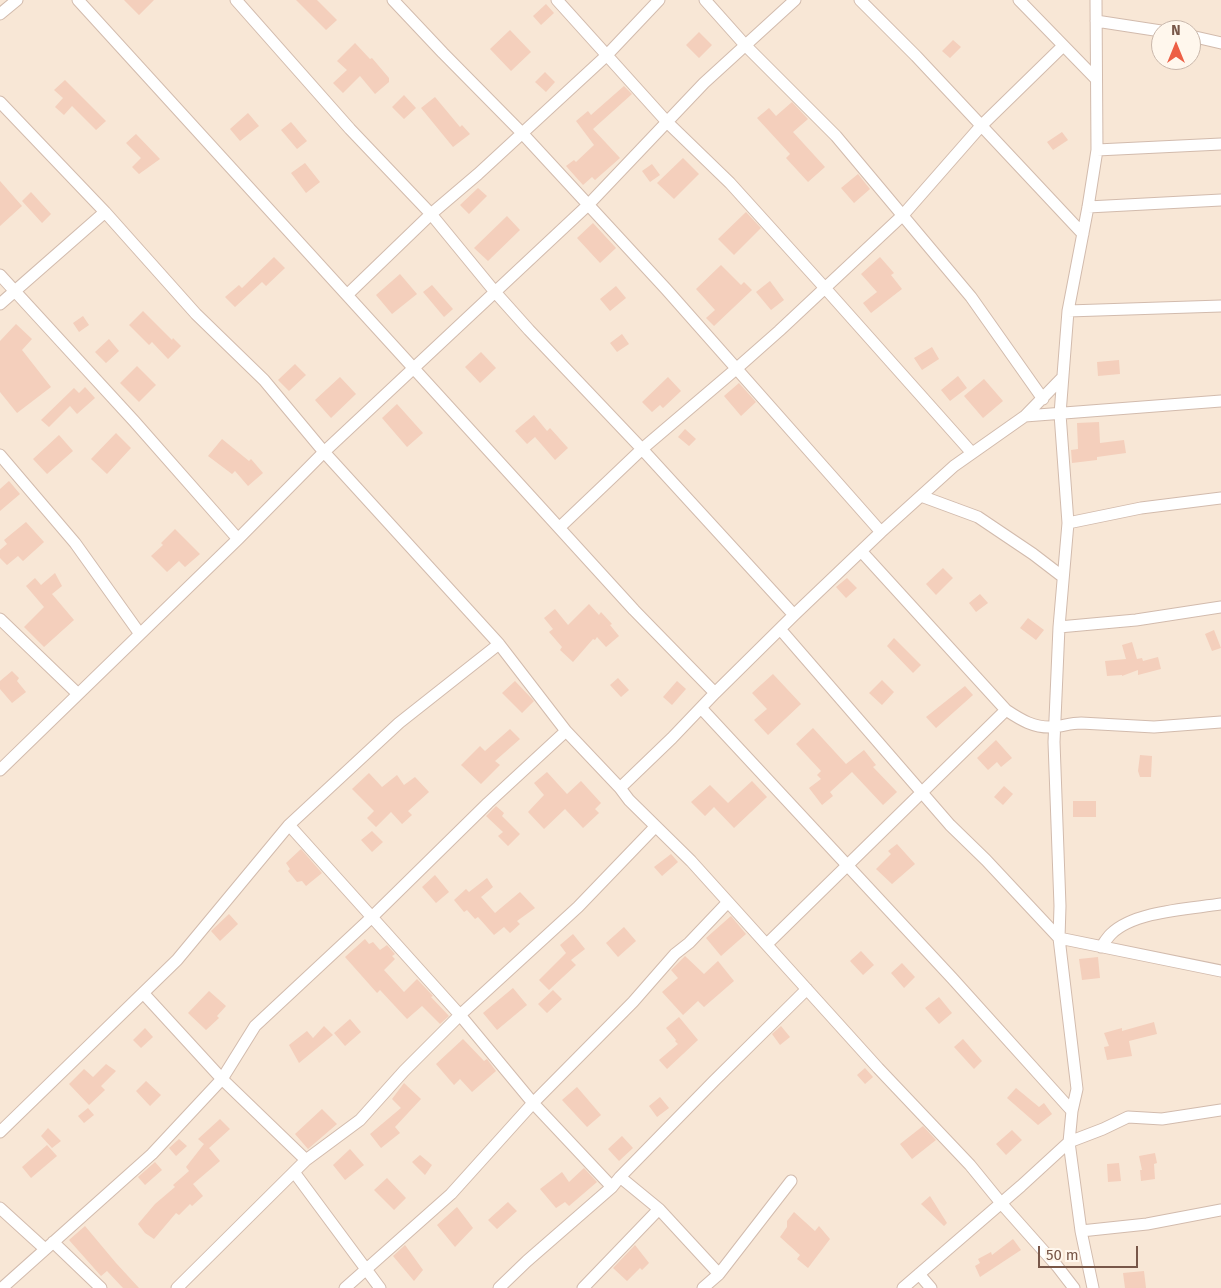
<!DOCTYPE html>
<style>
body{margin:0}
#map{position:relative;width:1221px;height:1288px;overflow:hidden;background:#fdf3e6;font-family:"Fira Sans",sans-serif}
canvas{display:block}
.north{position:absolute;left:1151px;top:20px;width:50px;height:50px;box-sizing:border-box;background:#fff7ed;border:1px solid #c9b7ab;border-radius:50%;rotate:0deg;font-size:14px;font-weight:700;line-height:20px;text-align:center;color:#785749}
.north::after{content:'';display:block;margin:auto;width:18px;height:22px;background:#ed5f45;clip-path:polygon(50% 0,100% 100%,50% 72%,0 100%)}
.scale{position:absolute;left:1038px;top:1246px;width:100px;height:22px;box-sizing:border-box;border:2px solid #785749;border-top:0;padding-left:6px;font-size:15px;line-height:18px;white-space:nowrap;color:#785749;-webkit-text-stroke:4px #fff7ed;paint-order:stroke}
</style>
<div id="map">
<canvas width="1221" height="1288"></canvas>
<div class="north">N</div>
<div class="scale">50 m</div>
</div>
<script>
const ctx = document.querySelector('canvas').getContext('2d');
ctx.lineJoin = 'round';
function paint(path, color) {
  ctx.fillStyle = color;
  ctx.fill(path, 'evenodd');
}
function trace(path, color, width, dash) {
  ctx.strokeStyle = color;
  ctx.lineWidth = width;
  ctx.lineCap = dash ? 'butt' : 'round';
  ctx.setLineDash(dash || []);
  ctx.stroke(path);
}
paint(new Path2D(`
 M 0,0 L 1221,0 L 1221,1288 L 0,1288 ZM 1161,30 L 1191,30 L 1191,60 L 1161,60 Z`), '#f8e7d6');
paint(new Path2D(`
 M 124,0 L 154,0 L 139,15 Z
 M 296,0 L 317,0 L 337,20 L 326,30 Z
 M 546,4 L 554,13 L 541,25 L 533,16 Z
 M 510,30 L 531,52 L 511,71 L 490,49 Z
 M 699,32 L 712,45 L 699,58 L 686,45 Z
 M 953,40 L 961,47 L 950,58 L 942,51 Z
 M 355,43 L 370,59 L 372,58 L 389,78 L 389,82 L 375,94 L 360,76 L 343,93 L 333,83 L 347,70 L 337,61 Z
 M 545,72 L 555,82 L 546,92 L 535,82 Z
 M 65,80 L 106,121 L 96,130 L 72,106 L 64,115 L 55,107 L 63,98 L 54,90 Z
 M 624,86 L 632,94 L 593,129 L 620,158 L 595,180 L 592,177 L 583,185 L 566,166 L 574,160 L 576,162 L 594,145 L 576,121 L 588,111 L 591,115 Z
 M 404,95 L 416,108 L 404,119 L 392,107 Z
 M 435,97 L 460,127 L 462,125 L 470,134 L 453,147 L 421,108 Z
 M 792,102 L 808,119 L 793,132 L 825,167 L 808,182 L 786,158 L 790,154 L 757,118 L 769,108 L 776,116 Z
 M 248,113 L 259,126 L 240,141 L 230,129 Z
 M 291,122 L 307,141 L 297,149 L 281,130 Z
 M 1062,132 L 1068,140 L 1053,150 L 1047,142 Z
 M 136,134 L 160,159 L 139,174 L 132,167 L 141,158 L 126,143 Z
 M 683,158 L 699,174 L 674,199 L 657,183 Z
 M 305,163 L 320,182 L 306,193 L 291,173 Z
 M 652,164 L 660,175 L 650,182 L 642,171 Z
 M 858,174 L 870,189 L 854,203 L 841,188 Z
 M 0,181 L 22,206 L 0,226 Z
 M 478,188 L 487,196 L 469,214 L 460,205 Z
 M 31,192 L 51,214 L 42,223 L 22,201 Z
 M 746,212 L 761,228 L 734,255 L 718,239 Z
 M 507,216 L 520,230 L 488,261 L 474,248 Z
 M 593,223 L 616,248 L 600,263 L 577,238 Z
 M 274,257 L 285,268 L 266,286 L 262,282 L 235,307 L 225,297 L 239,285 L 242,288 Z
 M 880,257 L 894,273 L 891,275 L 902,289 L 871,313 L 863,303 L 877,292 L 861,274 Z
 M 721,265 L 741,285 L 744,282 L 752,290 L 714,326 L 706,318 L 715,310 L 696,289 Z
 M 400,274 L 417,294 L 392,314 L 376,295 Z
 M 770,281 L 784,300 L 771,310 L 756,292 Z
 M 432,285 L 453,309 L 444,317 L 423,292 Z
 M 616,286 L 626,298 L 610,311 L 600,299 Z
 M 143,311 L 172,340 L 173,338 L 181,346 L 168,359 L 152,342 L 149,345 L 129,325 Z
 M 83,316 L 89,325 L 79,332 L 73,323 Z
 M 16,324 L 32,339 L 22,350 L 51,387 L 17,413 L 0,392 L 0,341 Z
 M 622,334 L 629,344 L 617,352 L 610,343 Z
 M 109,339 L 119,351 L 106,363 L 95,352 Z
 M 932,347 L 939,359 L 922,370 L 914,358 Z
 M 481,352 L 496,368 L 480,383 L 465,367 Z
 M 1119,360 L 1120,374 L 1098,376 L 1097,362 Z
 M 295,364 L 306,375 L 289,391 L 278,380 Z
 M 137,366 L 156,385 L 139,402 L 120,383 Z
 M 958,376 L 967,388 L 950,401 L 941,390 Z
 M 340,377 L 356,394 L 331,418 L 315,400 Z
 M 668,377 L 681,391 L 663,408 L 660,405 L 652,412 L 642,402 Z
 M 984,379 L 1003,401 L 983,418 L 964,396 Z
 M 739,383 L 756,402 L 741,416 L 724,396 Z
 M 85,387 L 95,398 L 77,414 L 70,406 L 49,427 L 41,420 L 74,388 L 79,393 Z
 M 397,404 L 423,433 L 407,447 L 382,418 Z
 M 534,415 L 547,431 L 550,428 L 568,448 L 555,460 L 535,437 L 527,444 L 515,431 Z
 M 1099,422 L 1100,443 L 1124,440 L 1126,453 L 1097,457 L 1097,460 L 1072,463 L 1071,450 L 1078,449 L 1077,423 Z
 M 685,429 L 696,439 L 689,446 L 678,437 Z
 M 116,433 L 131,448 L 107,474 L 91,459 Z
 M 59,435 L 73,451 L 47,474 L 33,459 Z
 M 222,439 L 249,461 L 251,459 L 263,473 L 248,486 L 235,471 L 232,474 L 208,456 Z
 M 9,481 L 20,494 L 0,511 L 0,489 Z
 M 26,522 L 44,542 L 23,561 L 18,556 L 7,565 L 0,558 L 0,550 L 7,544 L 4,540 Z
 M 175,529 L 200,554 L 185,567 L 179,561 L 167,572 L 151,556 L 163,545 L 161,543 Z
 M 943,568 L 953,578 L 936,595 L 926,584 Z
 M 55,573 L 62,586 L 52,594 L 74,620 L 44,647 L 24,627 L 44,607 L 26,586 L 35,578 L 41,585 Z
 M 847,578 L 857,588 L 846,598 L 836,587 Z
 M 980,594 L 988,603 L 976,612 L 969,603 Z
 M 589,604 L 599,615 L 601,612 L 612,624 L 610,625 L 619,636 L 606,647 L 597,637 L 595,640 L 593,639 L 573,662 L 560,650 L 562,647 L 549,632 L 553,629 L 544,618 L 555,609 L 568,625 Z
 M 1028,618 L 1044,630 L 1036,640 L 1020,628 Z
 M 1214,630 L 1221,648 L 1212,651 L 1205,634 Z
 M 894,638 L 921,665 L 913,673 L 887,646 Z
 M 1132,642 L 1137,659 L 1142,658 L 1143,661 L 1158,657 L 1161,669 L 1138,675 L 1138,670 L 1122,676 L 1122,675 L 1107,676 L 1105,661 L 1126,659 L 1122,645 Z
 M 12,671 L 19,678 L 17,681 L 26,692 L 12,703 L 0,689 L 0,681 Z
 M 773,674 L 801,704 L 768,735 L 754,720 L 767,709 L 752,693 Z
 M 618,678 L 629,690 L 621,697 L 610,685 Z
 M 882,680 L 894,692 L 882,705 L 869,693 Z
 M 515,681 L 534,701 L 522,713 L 502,693 Z
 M 677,681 L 686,689 L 672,705 L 663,697 Z
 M 965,686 L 973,695 L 936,728 L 926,717 Z
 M 813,728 L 846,764 L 864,750 L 876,765 L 873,767 L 897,792 L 883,805 L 852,772 L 830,792 L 833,796 L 822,805 L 809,788 L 821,779 L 817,775 L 821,771 L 796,744 Z
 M 510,729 L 520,739 L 495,761 L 500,765 L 481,784 L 461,765 L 480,746 L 485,751 Z
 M 996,740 L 1012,758 L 1001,767 L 997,762 L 988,770 L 977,758 Z
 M 1140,755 L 1152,756 L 1151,777 L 1140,777 L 1138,771 Z
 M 547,772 L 567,794 L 581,781 L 601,803 L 595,809 L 599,813 L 583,828 L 565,809 L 544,829 L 528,812 L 544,795 L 534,783 Z
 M 369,773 L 382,787 L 397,775 L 404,785 L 415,777 L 429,792 L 408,811 L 412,815 L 402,824 L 391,812 L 376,827 L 367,818 L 374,811 L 352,789 Z
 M 752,781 L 767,797 L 734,828 L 714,807 L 705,816 L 691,802 L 710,785 L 728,803 Z
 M 1004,786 L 1013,794 L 1003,805 L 994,797 Z
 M 1073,801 L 1096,801 L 1096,817 L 1073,817 Z
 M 496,806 L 504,813 L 502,816 L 520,834 L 508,846 L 498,836 L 503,832 L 486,816 Z
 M 372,831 L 383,842 L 372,852 L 361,840 Z
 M 897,844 L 915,864 L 892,884 L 876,869 L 891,854 L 888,851 Z
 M 301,849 L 322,873 L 306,886 L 302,881 L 297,882 L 288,871 L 290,869 L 286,863 Z
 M 671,854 L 678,862 L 662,876 L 654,867 Z
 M 435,875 L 449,892 L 436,903 L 422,887 Z
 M 487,878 L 493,887 L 481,897 L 495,913 L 520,892 L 535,908 L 517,921 L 520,924 L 510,933 L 504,927 L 494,935 L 478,917 L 475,919 L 467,910 L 464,912 L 454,900 L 466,889 L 469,892 Z
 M 229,914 L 238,924 L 220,941 L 211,931 Z
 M 731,916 L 746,934 L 721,956 L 706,938 Z
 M 624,927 L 636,941 L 618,957 L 606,943 Z
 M 573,934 L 585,949 L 571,960 L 576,965 L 549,990 L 539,980 L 566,953 L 560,945 Z
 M 365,939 L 369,944 L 373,942 L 380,950 L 387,945 L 395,954 L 392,956 L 395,959 L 384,970 L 404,992 L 417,979 L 433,996 L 431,997 L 449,1016 L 440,1024 L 422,1006 L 407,1019 L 380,990 L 377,993 L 345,957 Z
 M 861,951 L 874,965 L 863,975 L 850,961 Z
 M 685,956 L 704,974 L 718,961 L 734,981 L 704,1007 L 698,1001 L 683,1015 L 662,992 L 678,978 L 671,970 Z
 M 1098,957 L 1100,978 L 1082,980 L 1079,959 Z
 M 902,963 L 915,977 L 904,988 L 891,973 Z
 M 513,988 L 527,1005 L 497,1030 L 483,1013 Z
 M 553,990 L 562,999 L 547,1013 L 538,1004 Z
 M 209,991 L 226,1006 L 217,1016 L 219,1018 L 206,1030 L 188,1013 Z
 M 939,997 L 952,1013 L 939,1024 L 925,1008 Z
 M 679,1017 L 698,1040 L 667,1069 L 659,1060 L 678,1044 L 675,1041 L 676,1040 L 666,1028 Z
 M 350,1019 L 361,1032 L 345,1046 L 334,1033 Z
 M 1154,1022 L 1157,1034 L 1129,1041 L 1132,1056 L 1107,1060 L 1104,1047 L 1109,1046 L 1104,1033 L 1122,1028 L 1122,1031 Z
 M 324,1026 L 333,1035 L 299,1063 L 289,1045 L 307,1031 L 313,1038 Z
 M 781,1026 L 790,1037 L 780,1045 L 772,1034 Z
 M 145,1028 L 153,1037 L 141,1048 L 133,1040 Z
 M 463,1039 L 484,1061 L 487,1059 L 496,1071 L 472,1092 L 460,1079 L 454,1085 L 436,1064 Z
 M 963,1039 L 982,1061 L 974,1069 L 954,1047 Z
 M 106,1064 L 116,1071 L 101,1086 L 105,1090 L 89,1105 L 69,1084 L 84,1069 L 93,1077 Z
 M 865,1068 L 873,1077 L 865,1084 L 857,1075 Z
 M 146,1081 L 161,1095 L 150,1106 L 136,1091 Z
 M 404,1083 L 421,1099 L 395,1127 L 400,1133 L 381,1148 L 370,1134 L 401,1108 L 392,1099 Z
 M 577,1087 L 601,1115 L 587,1127 L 562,1100 Z
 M 1016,1088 L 1039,1107 L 1044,1103 L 1052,1114 L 1038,1125 L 1007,1098 Z
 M 660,1097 L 669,1108 L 657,1117 L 649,1106 Z
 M 88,1108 L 94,1115 L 84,1123 L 78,1116 Z
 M 322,1109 L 337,1124 L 308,1149 L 295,1134 Z
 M 220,1119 L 230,1129 L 209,1148 L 220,1161 L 193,1184 L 203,1196 L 192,1206 L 190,1204 L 179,1215 L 176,1213 L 154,1239 L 145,1233 L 138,1224 L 155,1204 L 175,1187 L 173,1185 L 189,1171 L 186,1167 L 204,1144 L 198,1139 Z
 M 923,1126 L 936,1140 L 912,1159 L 900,1144 Z
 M 48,1128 L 61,1141 L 52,1148 L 41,1136 Z
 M 1012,1130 L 1022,1140 L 1006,1155 L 996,1144 Z
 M 622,1136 L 633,1148 L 619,1161 L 608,1149 Z
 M 179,1139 L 187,1146 L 176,1156 L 169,1148 Z
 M 47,1145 L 57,1156 L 31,1178 L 22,1167 Z
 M 350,1149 L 364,1165 L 345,1180 L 333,1165 Z
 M 1155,1153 L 1157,1163 L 1154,1164 L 1155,1179 L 1141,1181 L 1140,1170 L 1142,1170 L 1139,1156 Z
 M 420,1155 L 432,1165 L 425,1175 L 412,1162 Z
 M 155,1162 L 162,1170 L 145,1185 L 138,1177 Z
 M 1119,1163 L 1121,1181 L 1108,1182 L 1107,1164 Z
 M 584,1168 L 597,1182 L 569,1206 L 565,1202 L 556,1208 L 540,1189 L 562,1172 L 569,1182 Z
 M 387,1178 L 406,1198 L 394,1210 L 374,1190 Z
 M 930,1196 L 947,1223 L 944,1226 L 921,1204 Z
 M 508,1202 L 517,1211 L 497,1229 L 488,1220 Z
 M 457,1207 L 473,1228 L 455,1247 L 437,1225 Z
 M 794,1212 L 815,1231 L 819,1226 L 830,1239 L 808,1268 L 797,1259 L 800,1255 L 780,1237 L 787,1227 L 787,1221 Z
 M 85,1226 L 116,1263 L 139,1288 L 123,1288 L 107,1271 L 101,1276 L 69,1240 Z
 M 1013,1239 L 1021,1250 L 980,1277 L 975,1266 L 980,1263 L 978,1259 L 991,1252 L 992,1255 Z
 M 405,1245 L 423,1270 L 414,1281 L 393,1256 Z
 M 635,1245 L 649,1263 L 642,1270 L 640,1268 L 627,1281 L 613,1268 Z
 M 1144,1271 L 1146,1288 L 1125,1288 L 1123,1273 Z`), '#f4cfbc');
const street = new Path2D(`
 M 78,0 L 634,610 L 715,693
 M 236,0 L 350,129 L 431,214 L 495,292 L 529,330 L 642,449 L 794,615
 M 393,0 L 443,53 L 522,133 L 666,289 L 881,532
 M 557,0 L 667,122 L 730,183 L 825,288 L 972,453
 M 705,0 L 746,46 L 836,136 L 971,297 L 1043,399
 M 860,0 L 916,56 L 1083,234
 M 1019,0 L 1096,79
 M 0,14 L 17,0
 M 1096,21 L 1161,31
 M 1191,36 L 1221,43
 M 0,102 L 105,212 L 196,314 L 264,380 L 324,452 L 499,644 L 566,731 L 620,788 L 629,800 L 691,861 L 878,1068 L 970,1165 L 1001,1203 L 1057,1266 L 1074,1288
 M 1097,150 L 1221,144
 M 1088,207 L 1221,200
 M 0,275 L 134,421 L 238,539
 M 347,295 L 431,214 L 478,174 L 606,56 L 659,0
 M 0,304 L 105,212
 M 1068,311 L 1221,306
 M 1025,416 L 1221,401
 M 0,455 L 75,543 L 140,634
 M 921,496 L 978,517 L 1033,554 L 1063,577
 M 1068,523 L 1141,508 L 1221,498
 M 560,527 L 642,449 L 736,369 L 779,331 L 903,215 L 981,126 L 1063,46
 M 861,551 L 1006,710 C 1021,720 1034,728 1053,727 C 1063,726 1071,723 1081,723 L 1154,727 L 1221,722
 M 0,619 L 78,694
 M 1059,627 L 1136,620 L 1221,607
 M 780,629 L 950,825 L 986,860 L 1059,938 L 1221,971
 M 701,708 L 952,978 L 1072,1111
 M 0,770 L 238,539 L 324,452 L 588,205 L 704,83 L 795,0
 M 620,788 L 672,738 L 715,693 L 794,615 L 881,532 L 954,466 L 1025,416 L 1061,379
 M 289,825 L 460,1015 L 533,1103 L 612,1187
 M 767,944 L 1006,710
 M 1101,947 C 1104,943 1107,938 1111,934 C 1134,911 1189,909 1221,904
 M 144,994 L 222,1079 L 306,1160
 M 0,1132 L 177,960 L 289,825 L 399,723 L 499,644
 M 294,1172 L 380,1288
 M 620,1177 L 659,1209 L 719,1274 L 703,1288
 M 0,1208 L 45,1249
 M 1081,1231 L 1147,1224 L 1221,1210
 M 53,1242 L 101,1288
 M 719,1274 L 791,1181
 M 919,1274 L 931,1288
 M 2,1288 L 152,1154 L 222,1079 L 255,1026 L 372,917 L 488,803 L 566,731
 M 177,1288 L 306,1160 L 360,1120 L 404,1071 L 460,1015 L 578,907 L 655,827
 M 345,1288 L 451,1194 L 533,1103 L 633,1002 L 675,954 L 689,943 L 728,902
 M 499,1288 L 527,1261 L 612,1187 L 620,1177 L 714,1081 L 807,989
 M 583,1288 L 659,1209
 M 903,1288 L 1021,1186 L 1069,1142 L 1103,1129 L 1128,1117 L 1162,1119 L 1221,1110
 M 1093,1288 L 1081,1231 L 1069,1142 L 1072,1111 L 1077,1089 L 1059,938 L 1060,906 L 1054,742 L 1059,627 L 1068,523 L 1060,414 L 1068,311 L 1088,207 L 1097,150 L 1096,0`);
trace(street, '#d2bbad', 13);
trace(street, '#fff', 11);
</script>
